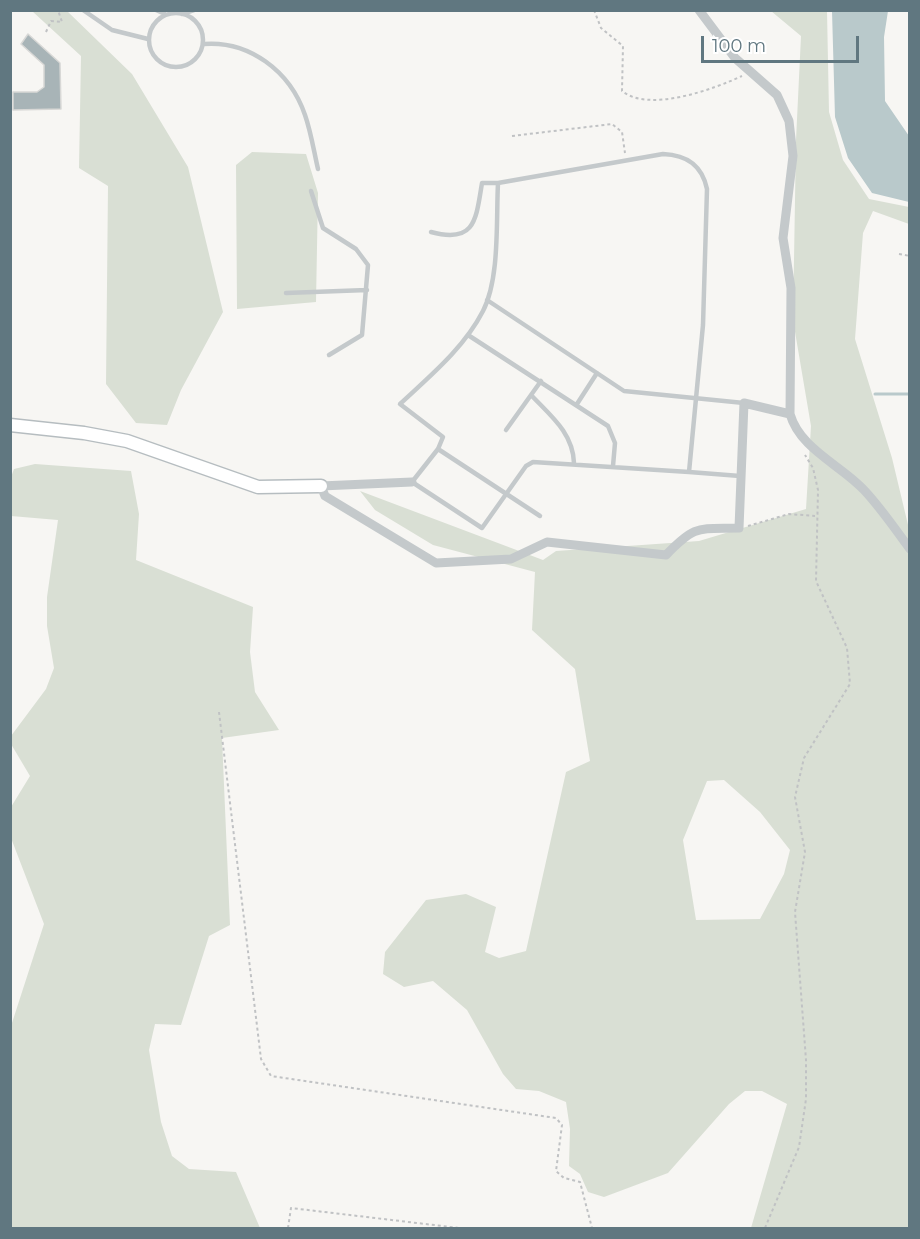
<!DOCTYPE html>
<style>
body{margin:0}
#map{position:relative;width:920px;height:1239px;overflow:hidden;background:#f7f6f3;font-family:Montserrat,sans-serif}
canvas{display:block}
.frame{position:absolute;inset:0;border:12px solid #607780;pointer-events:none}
.scale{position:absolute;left:701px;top:36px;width:158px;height:27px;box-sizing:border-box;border:3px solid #607780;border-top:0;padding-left:8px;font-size:18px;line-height:21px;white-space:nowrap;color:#607780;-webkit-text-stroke:4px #fff;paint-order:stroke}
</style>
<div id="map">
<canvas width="920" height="1239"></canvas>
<div class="frame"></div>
<div class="scale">100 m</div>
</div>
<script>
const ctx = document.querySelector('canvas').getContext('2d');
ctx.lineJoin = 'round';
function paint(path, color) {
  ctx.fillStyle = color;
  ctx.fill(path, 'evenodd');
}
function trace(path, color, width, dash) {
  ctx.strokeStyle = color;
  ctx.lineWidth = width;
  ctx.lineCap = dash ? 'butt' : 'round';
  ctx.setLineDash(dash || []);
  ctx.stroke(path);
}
paint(new Path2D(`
 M 32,11 L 67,11 L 132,74 L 188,167 L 223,312 L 181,390 L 167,425 L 136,423 L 106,384 L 108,186 L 79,168 L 81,56 Z
 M 771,11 L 827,11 L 829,112 L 843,160 L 869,199 L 909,207 L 909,224 L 873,211 L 863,233 L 855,339 L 892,458 L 909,529 L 909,1228 L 751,1228 L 787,1104 L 762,1091 L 745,1091 L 729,1104 L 668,1173 L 604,1197 L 588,1192 L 580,1174 L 569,1166 L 570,1129 L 566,1102 L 539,1091 L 516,1089 L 503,1074 L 467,1010 L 433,981 L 404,987 L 383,974 L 385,952 L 426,900 L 466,894 L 496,907 L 485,952 L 499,958 L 526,951 L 566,772 L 590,761 L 575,669 L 532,630 L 535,572 L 433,545 L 375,510 L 360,491 L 543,560 L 556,551 L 699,541 L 806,509 L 811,426 L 793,320 L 796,140 L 801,36 ZM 724,780 L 760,812 L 790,850 L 784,874 L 760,919 L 696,920 L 683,840 L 707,781 Z
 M 252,152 L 306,154 L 318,193 L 316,302 L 237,309 L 236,165 Z
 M 35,464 L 131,471 L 139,514 L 136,560 L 253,607 L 250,652 L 255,692 L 279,730 L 222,738 L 230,925 L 209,936 L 181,1025 L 155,1024 L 149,1050 L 161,1122 L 172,1156 L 189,1169 L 236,1172 L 260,1228 L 11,1228 L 11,1026 L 44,924 L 11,838 L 11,807 L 30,776 L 11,744 L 11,736 L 46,689 L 54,668 L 47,626 L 47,597 L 58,520 L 11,516 L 11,477 L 14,469 Z`), '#d9dfd4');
paint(new Path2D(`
 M 832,11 L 888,11 L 884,37 L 885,101 L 909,136 L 909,202 L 872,193 L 848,158 L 835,117 Z`), '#b9c9cb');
trace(new Path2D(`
 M 875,394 L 910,394`), '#b9c9cb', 3);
const building = new Path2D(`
 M 28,34 L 60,63 L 61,109 L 13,110 L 13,92 L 37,92 L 44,87 L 44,65 L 21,44 Z`);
paint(building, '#a8b4b7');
trace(building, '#d8d8d6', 1.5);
const secondary = new Path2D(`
 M 10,425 L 84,433 L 127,441 L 258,487 L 321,486`);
trace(secondary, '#b6bdc0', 15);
trace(new Path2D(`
 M 594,10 L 601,28 L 623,46 L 622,91 C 649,113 714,89 742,76
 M 46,32 L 51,21 L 62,22 L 58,10
 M 512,136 L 612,124 L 622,132 L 625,153
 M 899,254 L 910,256
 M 748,526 L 789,514 L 815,516
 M 219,712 L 261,1059 L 271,1076 L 556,1118 L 562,1125 L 556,1171 L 564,1178 L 580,1182 L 592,1228
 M 288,1228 L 291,1208 L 459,1228
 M 765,1228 L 799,1147 L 806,1099 L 806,1060 L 795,912 L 805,852 L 795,797 L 804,758 L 850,684 L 847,648 L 816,581 L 818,490 L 813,468 L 805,455`), '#c0c2c4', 2, [3, 3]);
trace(new Path2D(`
 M 83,10 L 112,30 L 148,39
 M 156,10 L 165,14
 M149 40a27 27 0 1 1 54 0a27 27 0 1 1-54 0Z
 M 182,14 L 194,10
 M 203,44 C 249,40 290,71 305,115 C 311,132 314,152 318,169
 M 311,191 L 323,228 L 356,249 L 368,265 L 362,335 L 329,355
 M 431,232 C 475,244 476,220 482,183 L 498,183 L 663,154 C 687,155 702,165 707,189 L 703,325 L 689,472 L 533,462 L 526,466 L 482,528 L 412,482 L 438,449 L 443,437 L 400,404 C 430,376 464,348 483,311 C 500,278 496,220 498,183
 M 286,293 L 367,290
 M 487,300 L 624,391 L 744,403
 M 468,335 L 608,426 L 615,443 L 613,466
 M 531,395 C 551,416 573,433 574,463
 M 577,404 L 597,373
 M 506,430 L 541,381
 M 438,449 L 540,516
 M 689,472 L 740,476`), '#c4c9cb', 4.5);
trace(new Path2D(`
 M 699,10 L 735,58 L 777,95 L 789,121 L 793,156 L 783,238 L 791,288 L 790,414 C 800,449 841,465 864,490 C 881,508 895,529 910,549
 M 412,482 L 321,486 L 325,496 L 436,563 L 511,559 L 547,542 L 666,555 C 696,524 698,529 739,528 L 744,403 L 790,414`), '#c4c9cb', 9);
trace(secondary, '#fff', 12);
</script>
